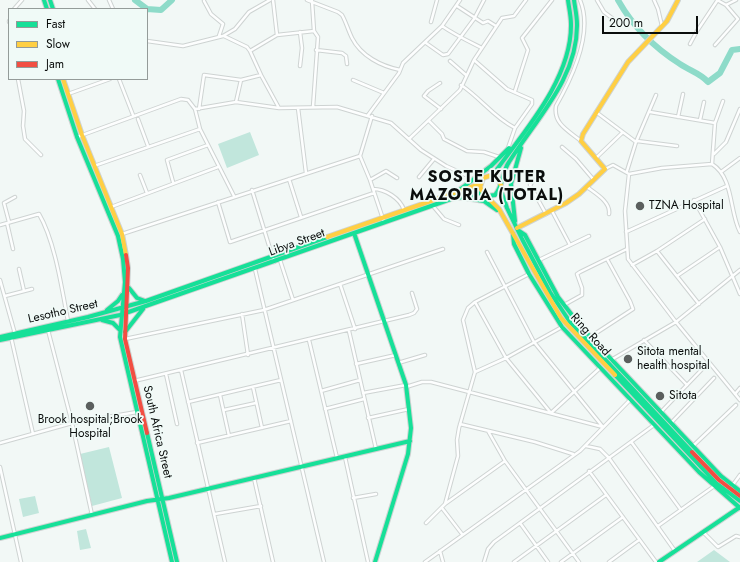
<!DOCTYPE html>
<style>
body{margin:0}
#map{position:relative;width:740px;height:562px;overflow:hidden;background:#f2f8f6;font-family:Jost,sans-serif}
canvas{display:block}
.legend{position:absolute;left:8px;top:8px;width:140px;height:72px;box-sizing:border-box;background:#f0faf7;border:1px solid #949b99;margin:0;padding:5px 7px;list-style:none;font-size:12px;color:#0a0d0c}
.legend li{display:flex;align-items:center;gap:8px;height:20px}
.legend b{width:20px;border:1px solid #949b99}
.scale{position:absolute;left:602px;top:16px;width:96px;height:18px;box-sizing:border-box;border:2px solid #0a0d0c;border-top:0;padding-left:5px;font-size:12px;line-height:14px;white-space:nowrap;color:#0a0d0c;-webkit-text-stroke:3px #f0faf7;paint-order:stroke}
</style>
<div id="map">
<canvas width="740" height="562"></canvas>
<ul class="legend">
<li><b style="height:5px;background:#16e098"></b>Fast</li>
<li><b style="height:5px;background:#ffcf43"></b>Slow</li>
<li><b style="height:5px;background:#f24e42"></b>Jam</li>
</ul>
<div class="scale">200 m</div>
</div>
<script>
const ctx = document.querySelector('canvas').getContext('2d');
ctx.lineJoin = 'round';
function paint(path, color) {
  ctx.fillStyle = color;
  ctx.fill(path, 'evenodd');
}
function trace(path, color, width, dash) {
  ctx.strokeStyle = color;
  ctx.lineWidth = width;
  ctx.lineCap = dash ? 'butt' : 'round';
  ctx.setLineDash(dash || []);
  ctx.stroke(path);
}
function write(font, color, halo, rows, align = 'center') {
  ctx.font = font + ' Jost,sans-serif';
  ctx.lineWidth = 3.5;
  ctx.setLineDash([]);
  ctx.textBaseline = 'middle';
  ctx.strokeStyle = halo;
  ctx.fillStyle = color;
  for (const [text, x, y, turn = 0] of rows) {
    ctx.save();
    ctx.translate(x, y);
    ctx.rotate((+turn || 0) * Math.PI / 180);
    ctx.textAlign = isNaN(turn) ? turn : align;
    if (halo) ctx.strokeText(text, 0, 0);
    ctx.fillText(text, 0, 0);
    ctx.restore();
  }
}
paint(new Path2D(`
 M 250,132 L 259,155 L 227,168 L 218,144 Z
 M 109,447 L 122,498 L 92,506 L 80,454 Z
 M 35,496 L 39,513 L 23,517 L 19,499 Z
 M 86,529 L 91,548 L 80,550 L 77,531 Z
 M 714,550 L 730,562 L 697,562 Z`), '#c1e6dc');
trace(new Path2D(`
 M 135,0 L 147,9
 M 618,0 C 633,27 655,48 680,64 C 690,71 700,73 708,82 L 720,73 L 732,50 L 740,49
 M 147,9 L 161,10 L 172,0`), '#8edbc9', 6);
const street = new Path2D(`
 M 88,0 L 95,9
 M 109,0 L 113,9
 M 273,0 L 277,35
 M 307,0 L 338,12 L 342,15 C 346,22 348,30 352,38 C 361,56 381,66 400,70
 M 580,0 C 594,33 572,78 556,106 C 553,124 569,131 581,141
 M 597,0 L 604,12 L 612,18
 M 654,0 L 658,9 L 662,26
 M 204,1 L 211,14 L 223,24 L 219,36
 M 312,1 L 314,31 L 318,37 L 313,107
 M 726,5 L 736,0
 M 457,6 L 483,23 L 488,21 L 496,26
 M 14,9 L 22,0
 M 9,21 L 9,22
 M 431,22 L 437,0
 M 442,26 C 455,35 468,41 482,48
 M 300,32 L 302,48 L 300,66
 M 224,36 L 247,47 L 250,51 L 261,75 L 279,108
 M 147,41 L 183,46 L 223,36 L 235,29 L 249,12 L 270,0
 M 426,43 L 443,55 L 448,54 L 474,19 L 484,0
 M 690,44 L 697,31 L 717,1
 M 715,45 L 738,19 L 726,5 L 717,0
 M 316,50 L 342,53 L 346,56 L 347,64
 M 250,51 L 277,35 L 314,31
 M 474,60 L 507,89 L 532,100 L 532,104 L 515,128 L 508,148
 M 450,61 L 466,75
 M 18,79 L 24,111 L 23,126 L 25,139 L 41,155
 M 119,79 L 133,115
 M 353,80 L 384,93
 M 440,83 L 428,91 L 424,96 L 441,109
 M 461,85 C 482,99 493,117 515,128
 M 515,91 L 528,50 L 522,38 L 552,0
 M 68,94 L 110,79
 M 236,102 L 241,80
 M 298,108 L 306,173
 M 195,109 L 200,129 L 234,196
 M 199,109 L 204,75 L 241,80 L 261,75
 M 596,112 L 636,142
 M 650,112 L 715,123
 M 368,115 L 399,73 L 403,63 L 442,26 L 460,0
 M 372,116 L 360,156 L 370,180 L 384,222
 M 678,117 L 683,94
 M 138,119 L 148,146
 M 700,120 L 704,102
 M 429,121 L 442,134 L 444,139 L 467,151 L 484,152 L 499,157
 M 77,137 L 181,99 L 188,100 L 195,109 L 236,102 L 279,108 L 337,107 L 391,123 L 421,150 L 446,166 L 468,176 L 471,180
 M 409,139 L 460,90 L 474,60 L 502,18 L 514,16 L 526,0
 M 637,141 L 677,146
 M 562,147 L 576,159 L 593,179
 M 714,154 L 726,142 L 740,109
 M 596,158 L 622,133
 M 712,164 L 715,123 L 723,101
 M 94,166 L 200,129
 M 605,169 L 613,165 L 629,174 L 662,168 L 712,164 C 734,178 729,211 740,232
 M 627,171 L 636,142 L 656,95
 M 721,172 L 740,158
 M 629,174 L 625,211 L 628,259 L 676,322 L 740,400
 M 140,175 L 147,193
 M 419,177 L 434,159
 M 289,179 L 301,217
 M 370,180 L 386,171 L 397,178
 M 534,180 L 530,185 L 546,214
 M 173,182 L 167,160 L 208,145
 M 587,187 C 595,193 611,202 609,214
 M 373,189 C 385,189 400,198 404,210
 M 252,190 L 274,262
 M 694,200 L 720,247 L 740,294
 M 218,202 L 230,242 L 374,193
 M 433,206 L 444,219 L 459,225
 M 111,207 L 218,167
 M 552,211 L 570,245
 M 9,222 L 4,203 L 15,197
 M 7,223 L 13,249
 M 0,225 L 39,214 C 55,241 62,290 68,321
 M 626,232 L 727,186
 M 122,234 L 360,156
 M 657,251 L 699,304
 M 487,252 L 534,342 L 603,427
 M 280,260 L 293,300
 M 539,260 L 589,236
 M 632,265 L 657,251 L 705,219
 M 19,269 L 24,291
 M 255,269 L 324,562
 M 677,276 L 720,247
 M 0,280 L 15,334
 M 340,284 L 355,329
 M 5,296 L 32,289
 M 475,302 L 506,358 L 551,413 L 600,368
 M 564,305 L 582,295 L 582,288 L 577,274 L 580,272 L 627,249
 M 242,314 L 248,355
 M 48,330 L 72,423 L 92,515
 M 349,331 L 376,449
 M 11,337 L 33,434
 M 590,337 L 633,309 L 630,301 L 607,259
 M 125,339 L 264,310 L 443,249
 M 309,340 L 337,458
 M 644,340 L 687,385
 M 611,360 L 676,322 L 740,270
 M 398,363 L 425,355
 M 356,364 L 396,355
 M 181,370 L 225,562
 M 475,372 L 506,358 L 562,327
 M 166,374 L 177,424
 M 134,381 L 409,315 L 414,313 L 417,309 L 412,293
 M 253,387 L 262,428
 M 406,387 L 422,382 L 431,382 L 603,427
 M 321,391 L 360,380
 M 363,393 L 406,385
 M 735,394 L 740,388
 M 220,395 L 229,436
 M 188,402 L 281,380
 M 325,409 L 364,399
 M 224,410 L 256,403
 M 661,412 L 709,362
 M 368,418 L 409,409
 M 671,423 L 714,378
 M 460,424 L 535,442 L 573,454
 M 488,431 L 505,461 L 579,562
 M 0,443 L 72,423 L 137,412
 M 197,443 L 291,421
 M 632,443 L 681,510
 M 586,446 L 600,449 L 609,458 L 675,551
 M 693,446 L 736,405
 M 345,457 L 368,562
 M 0,467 L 21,562
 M 589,471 L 656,562
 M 254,478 L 273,562
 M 732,486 L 740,475
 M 353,498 L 376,494
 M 445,504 L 458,456 L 457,440 L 459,428 L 475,372 L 463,320 L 468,308 L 475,302 L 529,274
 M 442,508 L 462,534
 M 215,514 L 261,506
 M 426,523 L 445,504 L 505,461
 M 520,523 L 548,562
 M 658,526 L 713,487
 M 703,532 L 718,547 L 736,536 L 740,537
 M 440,551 L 443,562
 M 425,562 L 580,451 L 630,400
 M 484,562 L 488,549 L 494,542 L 654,425
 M 514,562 L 606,495
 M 561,562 L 623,517
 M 609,562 L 639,540`);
const fast = new Path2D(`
 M 44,0 L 47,9
 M 50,0 L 53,9
 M 58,79 L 77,137 L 118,236 L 123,259 L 125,282 L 120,337 L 172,562
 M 492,176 C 522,134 572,80 571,24 C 571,16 569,8 568,0
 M 500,188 L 507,208 L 522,239 L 550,292 L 570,322 L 692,452
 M 454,194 L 491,166 L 509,148
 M 487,196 L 495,195 C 503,187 502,172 509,162 C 536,119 578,78 577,24 C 577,16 575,8 574,0
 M 459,197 L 484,201 L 497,210
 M 515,221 L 511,184 L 521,148
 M 519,231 L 525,235 L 558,297 L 582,328 L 721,476 L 740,491
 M 354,233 L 406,385 L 411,428 L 408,454 L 375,562
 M 513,234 L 514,244 L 529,274 L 562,327 L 699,472 L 740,508
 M 129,288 L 137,298 L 145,301
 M 107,310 L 118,301 L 122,295
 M 102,320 L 113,323 L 120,330
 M 125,332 L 143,309
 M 0,337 L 88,317 L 146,301 L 327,237
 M 0,340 L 120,315 L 451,199 L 482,193
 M 615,375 L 716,483 L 740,501
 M 147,433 L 177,562
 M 0,538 L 147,501 L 169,498 L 410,441
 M 659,562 L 740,507`);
const slow = new Path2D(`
 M 63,79 L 82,135 L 122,234 L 126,255
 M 501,185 L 497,178 L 489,176 L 483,178 L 480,187 L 483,193 L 499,209 L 561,318 L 615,375
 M 517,228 L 566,203 L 579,194 L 605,169 L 581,141 L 583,134 L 628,62 L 667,21 L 678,0
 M 327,237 L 480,184`);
const jam = new Path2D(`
 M 126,255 L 128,268 L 125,339 L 147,433
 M 692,452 L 719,480 L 740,496`);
trace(street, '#ced3d2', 4.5);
trace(fast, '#ced3d2', 6);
trace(slow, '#ced3d2', 6);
trace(jam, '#ced3d2', 6);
trace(street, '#fdfefe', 2.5);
trace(fast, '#16e098', 4);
trace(slow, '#ffcf43', 4);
trace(jam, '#f24e42', 4);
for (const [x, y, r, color] of [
 [640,206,5,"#5b5f5e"],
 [628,359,5,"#5b5f5e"],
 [660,396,5,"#5b5f5e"],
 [90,406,5,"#5b5f5e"]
]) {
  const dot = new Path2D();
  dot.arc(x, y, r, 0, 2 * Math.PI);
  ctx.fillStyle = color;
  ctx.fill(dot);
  trace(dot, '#f0faf7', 1.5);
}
write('12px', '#0a0d0c', '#f0faf7', [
 ["TZNA Hospital",649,206],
 ["Sitota mental",637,352],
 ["health hospital",637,366],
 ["Sitota",669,396],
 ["Brook hospital;Brook",90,420,"center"],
 ["Hospital",90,434,"center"]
], 'left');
write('12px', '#0a0d0c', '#f0faf7', [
 ["Libya Street",297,243,-20],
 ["Lesotho Street",63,312,-13],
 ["Ring Road",590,335,48],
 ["South Africa Street",157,432,77]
]);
ctx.letterSpacing = '1px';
write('bold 16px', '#0a0d0c', '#f0faf7', [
 ["SOSTE KUTER",487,178],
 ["MAZORIA (TOTAL)",487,196]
]);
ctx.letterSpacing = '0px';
</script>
